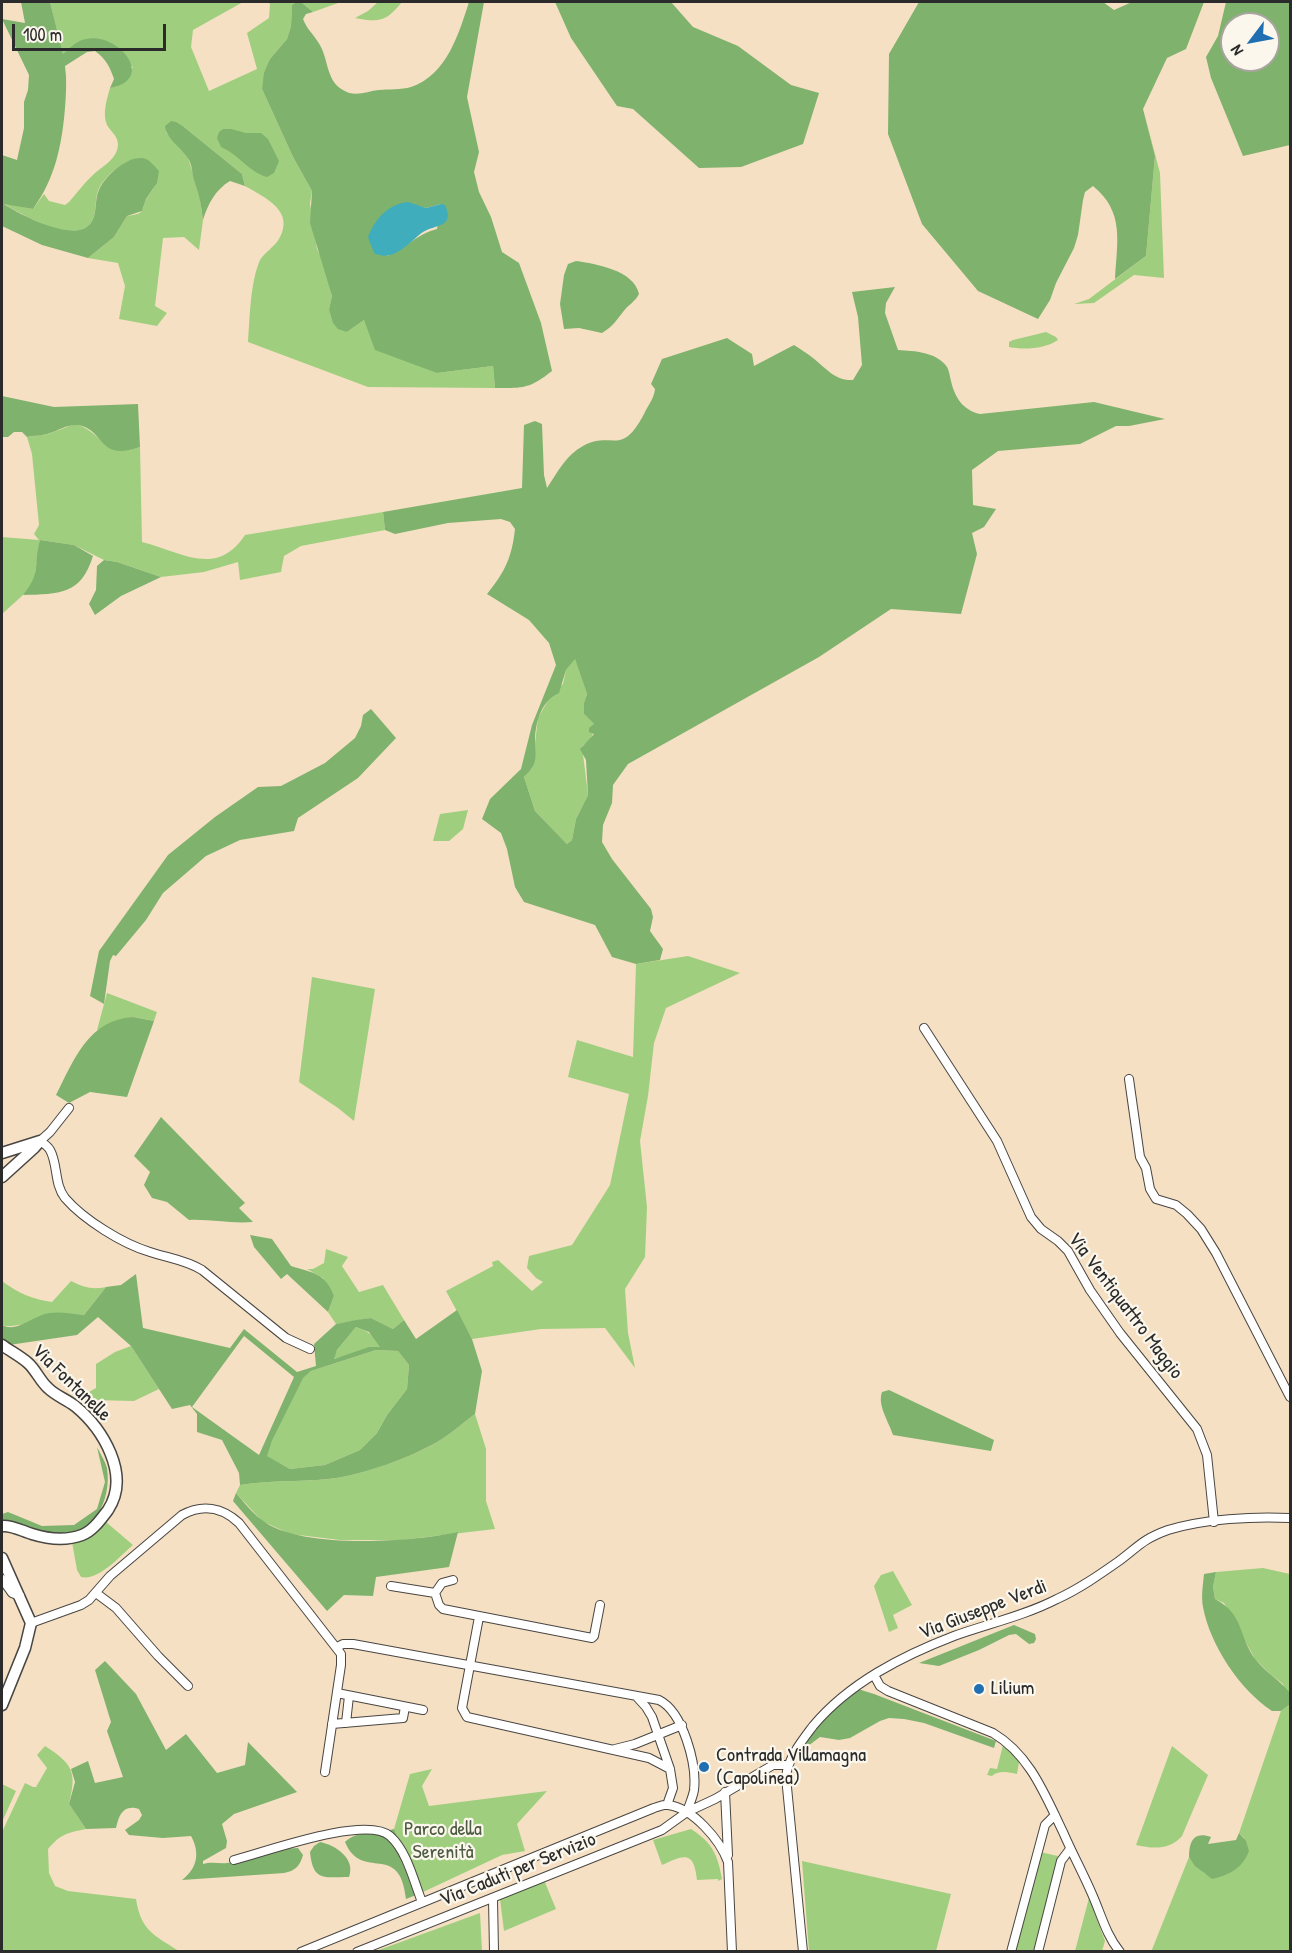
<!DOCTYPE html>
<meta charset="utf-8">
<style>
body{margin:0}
#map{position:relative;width:1292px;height:1953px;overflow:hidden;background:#f5e0c4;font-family:"Patrick Hand",sans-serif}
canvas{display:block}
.frame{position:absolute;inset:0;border:3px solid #2b2b2b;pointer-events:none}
.north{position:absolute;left:1220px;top:12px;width:60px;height:60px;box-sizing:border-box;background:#fbf7ec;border:2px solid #a8a59f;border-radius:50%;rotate:238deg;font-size:16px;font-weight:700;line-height:24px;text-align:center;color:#2b2b2b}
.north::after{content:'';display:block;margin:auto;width:21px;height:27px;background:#1f6fb2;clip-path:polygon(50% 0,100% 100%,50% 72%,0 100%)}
.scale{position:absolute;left:12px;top:24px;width:154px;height:27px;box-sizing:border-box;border:3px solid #2b2b2b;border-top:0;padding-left:8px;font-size:18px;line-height:21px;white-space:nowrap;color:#2b2b2b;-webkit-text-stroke:4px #fbf7ec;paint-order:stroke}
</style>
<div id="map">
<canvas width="1292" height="1953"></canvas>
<div class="frame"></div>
<div class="north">N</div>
<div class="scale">100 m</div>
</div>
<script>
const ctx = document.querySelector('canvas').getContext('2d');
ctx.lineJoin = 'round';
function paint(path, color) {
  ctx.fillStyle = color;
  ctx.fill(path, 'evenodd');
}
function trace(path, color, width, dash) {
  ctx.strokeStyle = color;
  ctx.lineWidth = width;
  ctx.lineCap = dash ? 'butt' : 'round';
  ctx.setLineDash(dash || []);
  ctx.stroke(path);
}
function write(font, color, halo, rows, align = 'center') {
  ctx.font = font + ' "Patrick Hand",sans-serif';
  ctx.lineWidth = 4.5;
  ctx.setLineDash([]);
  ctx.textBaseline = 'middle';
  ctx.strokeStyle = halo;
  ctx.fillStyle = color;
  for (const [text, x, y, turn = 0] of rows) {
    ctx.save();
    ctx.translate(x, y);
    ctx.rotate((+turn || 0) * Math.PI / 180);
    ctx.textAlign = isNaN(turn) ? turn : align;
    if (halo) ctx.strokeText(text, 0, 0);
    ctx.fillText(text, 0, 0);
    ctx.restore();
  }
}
paint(new Path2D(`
 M 50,2 L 243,2 L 193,30 L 191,47 L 209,91 L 257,69 L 247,33 L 269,18 L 270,4 L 268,2 L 296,2 L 292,5 L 291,26 L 287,39 L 270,59 L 262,89 L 293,157 L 312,191 L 310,203 L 317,249 L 323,261 L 332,296 L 329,309 L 347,332 L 364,320 L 437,373 L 493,366 L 495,388 L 368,387 L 248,342 C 250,317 250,283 260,260 C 264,253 274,247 279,239 C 295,211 266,198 245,186 L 242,174 L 184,127 L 166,132 L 188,158 L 199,191 L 203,220 L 199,250 L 184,237 L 163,238 L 155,306 L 167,313 L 157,326 L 119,319 L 125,286 L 118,263 L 88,258 L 114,237 L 127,216 C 131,215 138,215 141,212 C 144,209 144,202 147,198 C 152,190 157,186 157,176 L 141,158 C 125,160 104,175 98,191 C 94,201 98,218 88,226 C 69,242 20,214 3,203 L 33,209 L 44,194 L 49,201 L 65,205 L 69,202 C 77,193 85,182 94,174 C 103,166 117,159 118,145 C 118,136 111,132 107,125 C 102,113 107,99 110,88 L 118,86 L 133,67 L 79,41 L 63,55 Z
 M 301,2 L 337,2 L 338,3 L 313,12 Z
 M 378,2 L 402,2 C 386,21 381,23 355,18 L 368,11 Z
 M 1143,109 L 1160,173 L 1164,278 L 1134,275 L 1094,303 L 1074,304 L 1089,299 L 1146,256 L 1155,156 Z
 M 1046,332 L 1056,337 L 1058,340 C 1045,349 1024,350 1009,347 L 1009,342 L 1013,340 Z
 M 75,424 C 102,431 104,459 140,447 L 142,542 C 180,551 216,579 245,535 L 383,512 L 385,530 L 301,546 L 284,556 L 281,572 L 240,580 L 238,562 L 204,572 L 161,577 L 117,562 L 104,560 L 74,545 L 40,540 L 34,582 L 23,595 L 2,614 L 2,537 L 39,540 L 34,534 L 39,525 L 32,454 L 27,437 L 48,434 Z
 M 575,658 L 587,694 L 584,703 L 584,714 L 594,724 C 594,735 591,740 582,746 L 588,795 L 576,819 L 572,840 L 567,844 L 535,811 L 524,777 L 532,768 L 538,718 L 550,697 L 563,684 L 566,670 Z
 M 468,810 L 463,829 L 449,841 L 433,841 L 440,814 Z
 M 688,956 L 740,973 L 666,1008 L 654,1043 L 648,1096 L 640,1141 L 647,1207 L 645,1257 L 625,1289 L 628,1333 L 635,1368 L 605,1328 L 541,1329 L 472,1339 L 446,1291 L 493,1266 L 492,1262 L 498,1260 L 532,1291 L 543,1282 L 536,1278 L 527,1268 L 529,1256 L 572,1245 L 610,1185 L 629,1094 L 568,1077 L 577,1040 L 633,1057 L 636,964 Z
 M 312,977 L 375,989 L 354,1121 L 338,1108 L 299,1082 Z
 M 107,993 L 157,1012 L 154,1021 L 133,1017 L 97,1030 Z
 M 326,1249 L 348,1257 L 342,1266 L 359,1292 L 383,1285 L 404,1320 L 393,1329 L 371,1318 L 336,1324 L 328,1312 L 334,1296 L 323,1278 L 307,1269 L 313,1269 L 324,1263 Z
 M 2,1281 C 18,1293 32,1299 52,1302 L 71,1281 C 83,1287 92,1290 106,1287 L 84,1315 C 80,1315 74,1314 69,1314 C 54,1316 12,1330 2,1325 Z
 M 356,1327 C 367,1331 377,1336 380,1347 L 333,1359 L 337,1350 Z
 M 131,1346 L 159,1389 L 134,1401 L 90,1400 L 89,1392 L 96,1388 L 96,1364 L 115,1352 Z
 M 376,1350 L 398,1351 L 409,1365 L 407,1389 L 387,1415 L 377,1433 L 360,1450 L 325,1465 L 290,1469 L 266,1456 L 272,1441 L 302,1378 L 311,1371 Z
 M 475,1414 L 486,1449 L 486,1501 L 495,1529 L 401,1540 L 340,1540 L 290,1534 L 262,1521 L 236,1493 L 240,1485 C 269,1480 298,1482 328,1479 C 361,1476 413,1457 442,1439 C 453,1432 464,1422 475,1414 Z
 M 106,1522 L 133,1545 C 120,1556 99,1581 81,1577 L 77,1570 L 72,1542 C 87,1538 96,1534 106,1522 Z
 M 1263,1568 L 1290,1574 L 1290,1951 L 1151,1952 L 1189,1857 L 1205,1874 L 1244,1838 L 1239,1833 L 1281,1711 L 1289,1705 L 1283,1684 L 1270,1674 L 1255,1659 L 1224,1603 L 1215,1599 L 1213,1587 L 1216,1572 Z
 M 893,1571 L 912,1605 L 893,1615 L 898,1628 L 889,1632 L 874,1586 L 881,1575 Z
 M 1003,1745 L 1019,1762 L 1017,1774 C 1009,1772 998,1770 992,1776 L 987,1775 L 990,1768 L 997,1769 Z
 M 45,1746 C 73,1764 77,1772 69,1804 L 86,1829 C 66,1833 61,1834 48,1849 L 49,1873 L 55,1886 L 68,1891 L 136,1899 C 141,1931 154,1935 179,1951 L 2,1951 L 2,1832 L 25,1783 L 33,1787 L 36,1787 L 47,1768 L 37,1755 Z
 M 1172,1746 L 1208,1775 L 1182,1836 C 1170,1850 1153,1849 1136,1845 Z
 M 432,1769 L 422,1786 L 429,1806 L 547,1791 L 517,1824 L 525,1851 L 502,1855 L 421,1893 L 394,1829 L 410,1774 Z
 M 2,1784 L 16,1791 L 2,1822 Z
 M 691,1829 C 712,1842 718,1855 722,1879 L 718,1881 L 718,1879 L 697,1880 C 694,1851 685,1854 662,1865 L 653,1840 Z
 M 1040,1852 L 1058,1856 L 1034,1951 L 1014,1952 Z
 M 802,1861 L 951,1894 L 936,1951 L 809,1951 Z
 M 544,1880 L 556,1909 L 504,1931 L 500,1899 Z
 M 1089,1898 L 1105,1941 L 1102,1951 L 1075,1951 Z
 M 480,1913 L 482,1951 L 376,1951 Z`), '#9fcf7e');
paint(new Path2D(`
 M 21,2 L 50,2 L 63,54 C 69,49 77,40 86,39 C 119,32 157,80 110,88 L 114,79 C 110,67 106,59 95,51 L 87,52 L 65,66 C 67,80 66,94 65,108 C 62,145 55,179 33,209 L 4,204 C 20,215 73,242 89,225 C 98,217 94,200 99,190 C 104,177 126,157 141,158 C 149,158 154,166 159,171 L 157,183 L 146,199 L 142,211 L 127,216 L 114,237 L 88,258 L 42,245 L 2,226 L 2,155 L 17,160 L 24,128 L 24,102 L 28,90 L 29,75 L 2,19 L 25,23 Z
 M 296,2 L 301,2 L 313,12 L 306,14 L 303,19 C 308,31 312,32 318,42 C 329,57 325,80 343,90 C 355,98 367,91 379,90 C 389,89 401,90 411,87 C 447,75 459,33 469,2 L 484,2 L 467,97 L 479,152 L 474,172 L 479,192 L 491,217 L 502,252 L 519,263 L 541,323 L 552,371 C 529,389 524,388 495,388 L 493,366 L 437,373 L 375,350 L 364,320 L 347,332 L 338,329 L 333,323 L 329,309 L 332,296 L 310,223 L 312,191 L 293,157 L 262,89 L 264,73 L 270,59 L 287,39 L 291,26 L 292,5 ZM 441,204 L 437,229 C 419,233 405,248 387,256 L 414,205 L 426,208 Z
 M 555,2 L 671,2 L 693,27 L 738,46 L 791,85 L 819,93 L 803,144 L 741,167 L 699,168 L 633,109 L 617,106 L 571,38 Z
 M 919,2 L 1103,2 L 1114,10 L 1132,2 L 1204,2 L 1186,49 L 1167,58 L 1143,109 L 1155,156 L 1146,256 L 1115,279 C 1117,242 1125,212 1093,186 L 1085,192 L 1083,200 L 1078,235 L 1074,248 L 1056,283 L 1050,300 L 1038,319 L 978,291 L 922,224 L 888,134 L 889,54 Z
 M 1226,2 L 1290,2 L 1290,145 L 1243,156 L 1211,78 L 1206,57 L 1218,36 ZM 1232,24 L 1268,24 L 1268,60 L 1232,60 Z
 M 171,121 L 176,122 L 184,127 L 242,174 L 245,186 L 230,181 C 215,190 208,204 203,220 C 201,204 200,198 195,183 C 192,175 193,168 189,160 C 183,149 166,139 165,126 Z
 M 223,129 L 231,129 L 246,133 L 261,133 L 268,139 L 279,161 L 274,173 L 267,177 C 249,172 238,154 221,147 L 217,138 L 219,132 Z
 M 576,261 C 596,264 634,270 639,294 C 635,302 628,305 623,312 C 615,322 613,326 602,333 L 579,328 L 564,329 L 560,304 L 564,275 L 568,264 Z
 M 895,287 L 886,303 L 885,313 L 898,350 C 914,351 937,352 947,367 C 949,370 950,377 951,381 C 955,398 963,410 980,414 L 1094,402 L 1165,419 L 1129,426 L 1116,426 L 1080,444 L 998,451 L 972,470 L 973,505 L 996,509 L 984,527 L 972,533 L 977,554 L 961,614 L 891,609 L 819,657 L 628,764 L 613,785 L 612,803 L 603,825 L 602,842 L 612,859 L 651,909 L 653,917 L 650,931 L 663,949 L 660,960 L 636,964 L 612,957 L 595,925 L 524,902 L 515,887 L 507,849 L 501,833 L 482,819 L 490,799 L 521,769 L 532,725 L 556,665 L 549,643 L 529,620 L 487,594 C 505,572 512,557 515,529 L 510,522 L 501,519 L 448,523 L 395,534 L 385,530 L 383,512 L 522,488 L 524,425 L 535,421 L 542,424 L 544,475 L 547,488 C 557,473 566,455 583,446 C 612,430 621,458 644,414 C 648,405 654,399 655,389 L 651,384 L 662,359 L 727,338 L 752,354 L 754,366 L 794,345 C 800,349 807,353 813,358 C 827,369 835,381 853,380 L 862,365 L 858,317 L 852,292 ZM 575,659 L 587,694 L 584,703 L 584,714 L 594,724 L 589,728 L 589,732 L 594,734 L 580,749 L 586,760 L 588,795 L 576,819 L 572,840 L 567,844 L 535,811 L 524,777 C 527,774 531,770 533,766 C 537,759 535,750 535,742 C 535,723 541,701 559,693 L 566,670 Z
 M 2,396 L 54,407 L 138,404 L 140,447 C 97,462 106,430 78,425 C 68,424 59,430 50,433 C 43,436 35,435 27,437 L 22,432 L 14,432 L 8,437 L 2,437 Z
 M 40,540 L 74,545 L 93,556 C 81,595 59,594 23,595 C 42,572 33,565 40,540 Z
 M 104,560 L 117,562 L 161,577 L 121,596 L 95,615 L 89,604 L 96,590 L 97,566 Z
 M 371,709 L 396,738 L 358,778 L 298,818 L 294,831 L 240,840 L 206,856 L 163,893 L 146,920 L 116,956 L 113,955 L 110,961 L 104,1004 L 90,996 L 99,951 L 168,855 L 215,817 L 258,787 L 281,786 L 325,763 L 355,738 L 361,726 L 363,715 Z
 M 133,1017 L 154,1021 L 127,1097 L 90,1092 L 69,1103 L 56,1095 C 74,1060 88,1020 133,1017 Z
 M 161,1117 L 245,1203 L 239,1208 L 253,1222 C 231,1224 211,1219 189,1220 L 167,1202 L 152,1198 L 144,1185 L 150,1172 L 134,1156 Z
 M 250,1235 L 272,1239 L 291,1266 C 312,1273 325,1272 334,1296 L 328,1312 L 287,1274 L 281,1279 L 254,1247 Z
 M 136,1274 L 143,1328 L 230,1348 L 244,1329 L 297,1372 L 316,1366 L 314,1344 L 336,1324 L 356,1320 L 371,1318 L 393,1329 L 404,1320 L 416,1339 L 457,1310 L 472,1339 L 482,1371 L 475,1414 C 464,1422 453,1432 442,1439 C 413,1457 361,1476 328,1479 C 298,1482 269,1480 240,1485 L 239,1473 L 222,1440 L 197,1432 L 197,1414 L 190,1405 L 172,1409 L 131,1346 L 98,1317 L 77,1335 L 9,1345 L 2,1341 L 2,1325 C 16,1332 28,1320 42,1315 C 55,1310 71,1314 84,1315 L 106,1287 L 121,1285 ZM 356,1327 L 369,1332 L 380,1347 L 369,1347 L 334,1359 L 337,1350 ZM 244,1336 L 294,1377 L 259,1455 L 192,1407 ZM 376,1350 L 398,1351 L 409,1365 L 407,1389 L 387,1415 L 377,1433 L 360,1450 L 325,1465 L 290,1469 L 267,1456 L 272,1441 L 303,1378 L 311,1371 Z
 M 889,1390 L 994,1440 L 991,1451 L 893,1435 C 889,1422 877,1405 882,1392 Z
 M 97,1447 C 100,1453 105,1461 107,1468 C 112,1501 93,1537 56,1536 C 38,1535 19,1527 2,1523 L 2,1514 L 8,1512 L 42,1526 L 74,1525 L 97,1509 L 105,1482 Z
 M 236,1493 C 244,1502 252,1513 262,1520 C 299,1550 412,1542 458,1532 L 449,1567 L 376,1577 L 373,1596 L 344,1595 L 327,1611 L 233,1501 Z
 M 1216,1572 L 1213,1587 L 1215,1599 C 1245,1615 1238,1637 1256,1660 C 1266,1673 1280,1680 1290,1693 L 1289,1705 L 1281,1711 L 1272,1711 C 1240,1690 1210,1645 1203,1607 C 1201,1596 1203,1585 1204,1574 Z
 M 1014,1625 L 1035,1634 L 1036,1639 L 1034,1643 L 1029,1644 L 1016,1634 L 1009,1635 L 979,1650 L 939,1666 L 919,1663 Z
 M 105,1661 L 136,1694 L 166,1750 L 186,1734 L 217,1773 L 245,1765 L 248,1742 L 297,1792 L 234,1814 L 222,1824 L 227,1841 L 226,1848 L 203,1861 L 203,1864 C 212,1861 219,1864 227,1863 C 252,1860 273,1848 298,1848 L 303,1855 C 300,1866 295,1871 284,1873 L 182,1880 C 198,1868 200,1852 191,1836 L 163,1838 L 129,1835 L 125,1830 L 139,1820 L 142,1815 L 139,1809 C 124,1804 119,1814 116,1828 L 86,1829 L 69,1804 L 75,1782 L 71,1769 L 88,1761 L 95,1783 L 123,1777 L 107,1731 L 111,1722 L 95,1670 Z
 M 858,1689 L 874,1694 L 996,1741 L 994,1748 L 924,1723 L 904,1719 L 889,1718 L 880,1721 L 850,1738 L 839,1740 L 820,1737 L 808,1746 L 805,1741 L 841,1701 Z
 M 394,1829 L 421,1893 L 406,1899 C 400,1840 362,1883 345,1842 C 357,1830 378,1834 394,1829 Z
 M 1239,1833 L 1246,1841 L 1249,1851 C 1242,1869 1229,1875 1212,1879 L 1195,1866 L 1189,1857 C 1189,1841 1194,1831 1211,1837 L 1208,1844 L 1236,1840 Z
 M 320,1842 C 336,1845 356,1859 349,1877 C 324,1877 313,1882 310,1852 L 314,1846 Z`), '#7fb26d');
paint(new Path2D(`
 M 408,202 L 426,208 L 441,204 L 445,205 C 455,228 436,224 423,232 C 409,242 394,263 374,253 L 368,237 C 375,219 388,204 408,202 Z`), '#3fadbc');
const minor = new Path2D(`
 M 924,1028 L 997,1141 L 1031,1217 L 1041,1229 L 1058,1241 L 1068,1251 L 1090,1290 L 1120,1333 L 1197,1429 L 1207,1455 L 1214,1522
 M 1129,1079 L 1140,1157 L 1146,1168 L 1150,1189 L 1156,1199 L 1176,1205 L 1187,1214 L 1201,1229 L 1216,1253 L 1290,1397
 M 69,1108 L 50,1132 L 40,1141 C 43,1143 48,1146 50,1150 C 58,1164 54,1184 65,1198 C 84,1220 123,1244 150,1252 C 168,1258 186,1260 202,1270 L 286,1338 L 310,1349
 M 2,1579 L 12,1593 L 20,1596
 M 453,1580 L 442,1583 L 435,1593 L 439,1605 L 443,1609 L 592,1638 L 594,1636 L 600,1605
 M 391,1586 L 435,1593
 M 96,1593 L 116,1608 L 158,1656 L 188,1686
 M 479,1617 L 462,1708 L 467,1717 L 649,1758 L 670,1769
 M 31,1623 L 81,1605 L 89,1600 L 110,1576 L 182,1515 C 202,1504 222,1507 239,1523 L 341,1654 L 341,1665 L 325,1772
 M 337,1647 L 343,1644 L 353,1644 L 659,1700 C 683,1712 697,1764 694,1790 C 693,1797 689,1805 687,1812
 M 874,1675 L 880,1686 L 888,1691 L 993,1733 C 1030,1755 1045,1795 1063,1832 C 1072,1853 1083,1873 1092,1894 C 1101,1914 1106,1935 1120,1952
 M 337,1693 L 423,1710
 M 636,1696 L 646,1707 L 652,1717 L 670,1769 L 673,1788 L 667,1805
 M 346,1723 L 349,1696
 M 332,1724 L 403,1718 L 405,1707
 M 615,1749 L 635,1744 L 682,1725
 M 725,1792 L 728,1855
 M 234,1860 C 265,1852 366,1815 390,1836 C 407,1851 414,1882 422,1902
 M 493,1899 L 494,1952
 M 301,1952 L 654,1808 C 658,1807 664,1804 668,1805 C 693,1808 720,1840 728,1862 L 732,1952
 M 357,1952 L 662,1830 L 687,1812 L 715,1799 L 773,1765 L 787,1765
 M 803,1952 L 786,1777 C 788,1758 801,1742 813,1726 C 849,1683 902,1656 954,1636 C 987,1624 1024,1616 1057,1599 C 1079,1589 1099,1575 1119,1561 C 1139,1546 1143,1539 1168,1530 C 1204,1519 1254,1516 1290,1518
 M 1011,1952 L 1045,1825 L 1055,1815
 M 1038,1952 L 1061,1861 L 1070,1849`);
const tertiary = new Path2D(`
 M 2,1153 L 40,1141
 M 2,1177 L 34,1148 L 40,1141
 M 2,1345 C 10,1351 20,1356 28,1363 C 36,1370 40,1381 48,1388 C 56,1396 66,1399 75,1406 C 103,1429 131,1475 108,1510 C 101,1519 93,1531 82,1535 C 66,1541 48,1539 32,1534 C 22,1531 12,1525 2,1526
 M 2,1558 L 31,1623 L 25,1648 L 2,1705`);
trace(minor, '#494642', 10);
trace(tertiary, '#494642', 13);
trace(minor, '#fff', 8);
trace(tertiary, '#fff', 10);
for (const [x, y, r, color] of [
 [979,1689,6,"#1f6fb2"],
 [704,1767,6,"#1f6fb2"]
]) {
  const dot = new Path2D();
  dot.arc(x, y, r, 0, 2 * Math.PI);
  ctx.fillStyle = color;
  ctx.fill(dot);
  trace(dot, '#fbf7ec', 2);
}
write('20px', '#2b2b2b', '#fbf7ec', [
 ["Via Ventiquattro Maggio",1125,1306,53],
 ["Via Fontanelle",71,1383,44],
 ["Via Giuseppe Verdi",983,1610,-21],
 ["Via Caduti per Servizio",518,1870,-22]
]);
write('20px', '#2b2b2b', '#fbf7ec', [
 ["Lilium",991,1689],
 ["Contrada Villamagna",716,1756],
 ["(Capolinea)",716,1779]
], 'left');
write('20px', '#4e5c44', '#fbf7ec', [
 ["Parco della",443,1830],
 ["Serenità",443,1853]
]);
</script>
